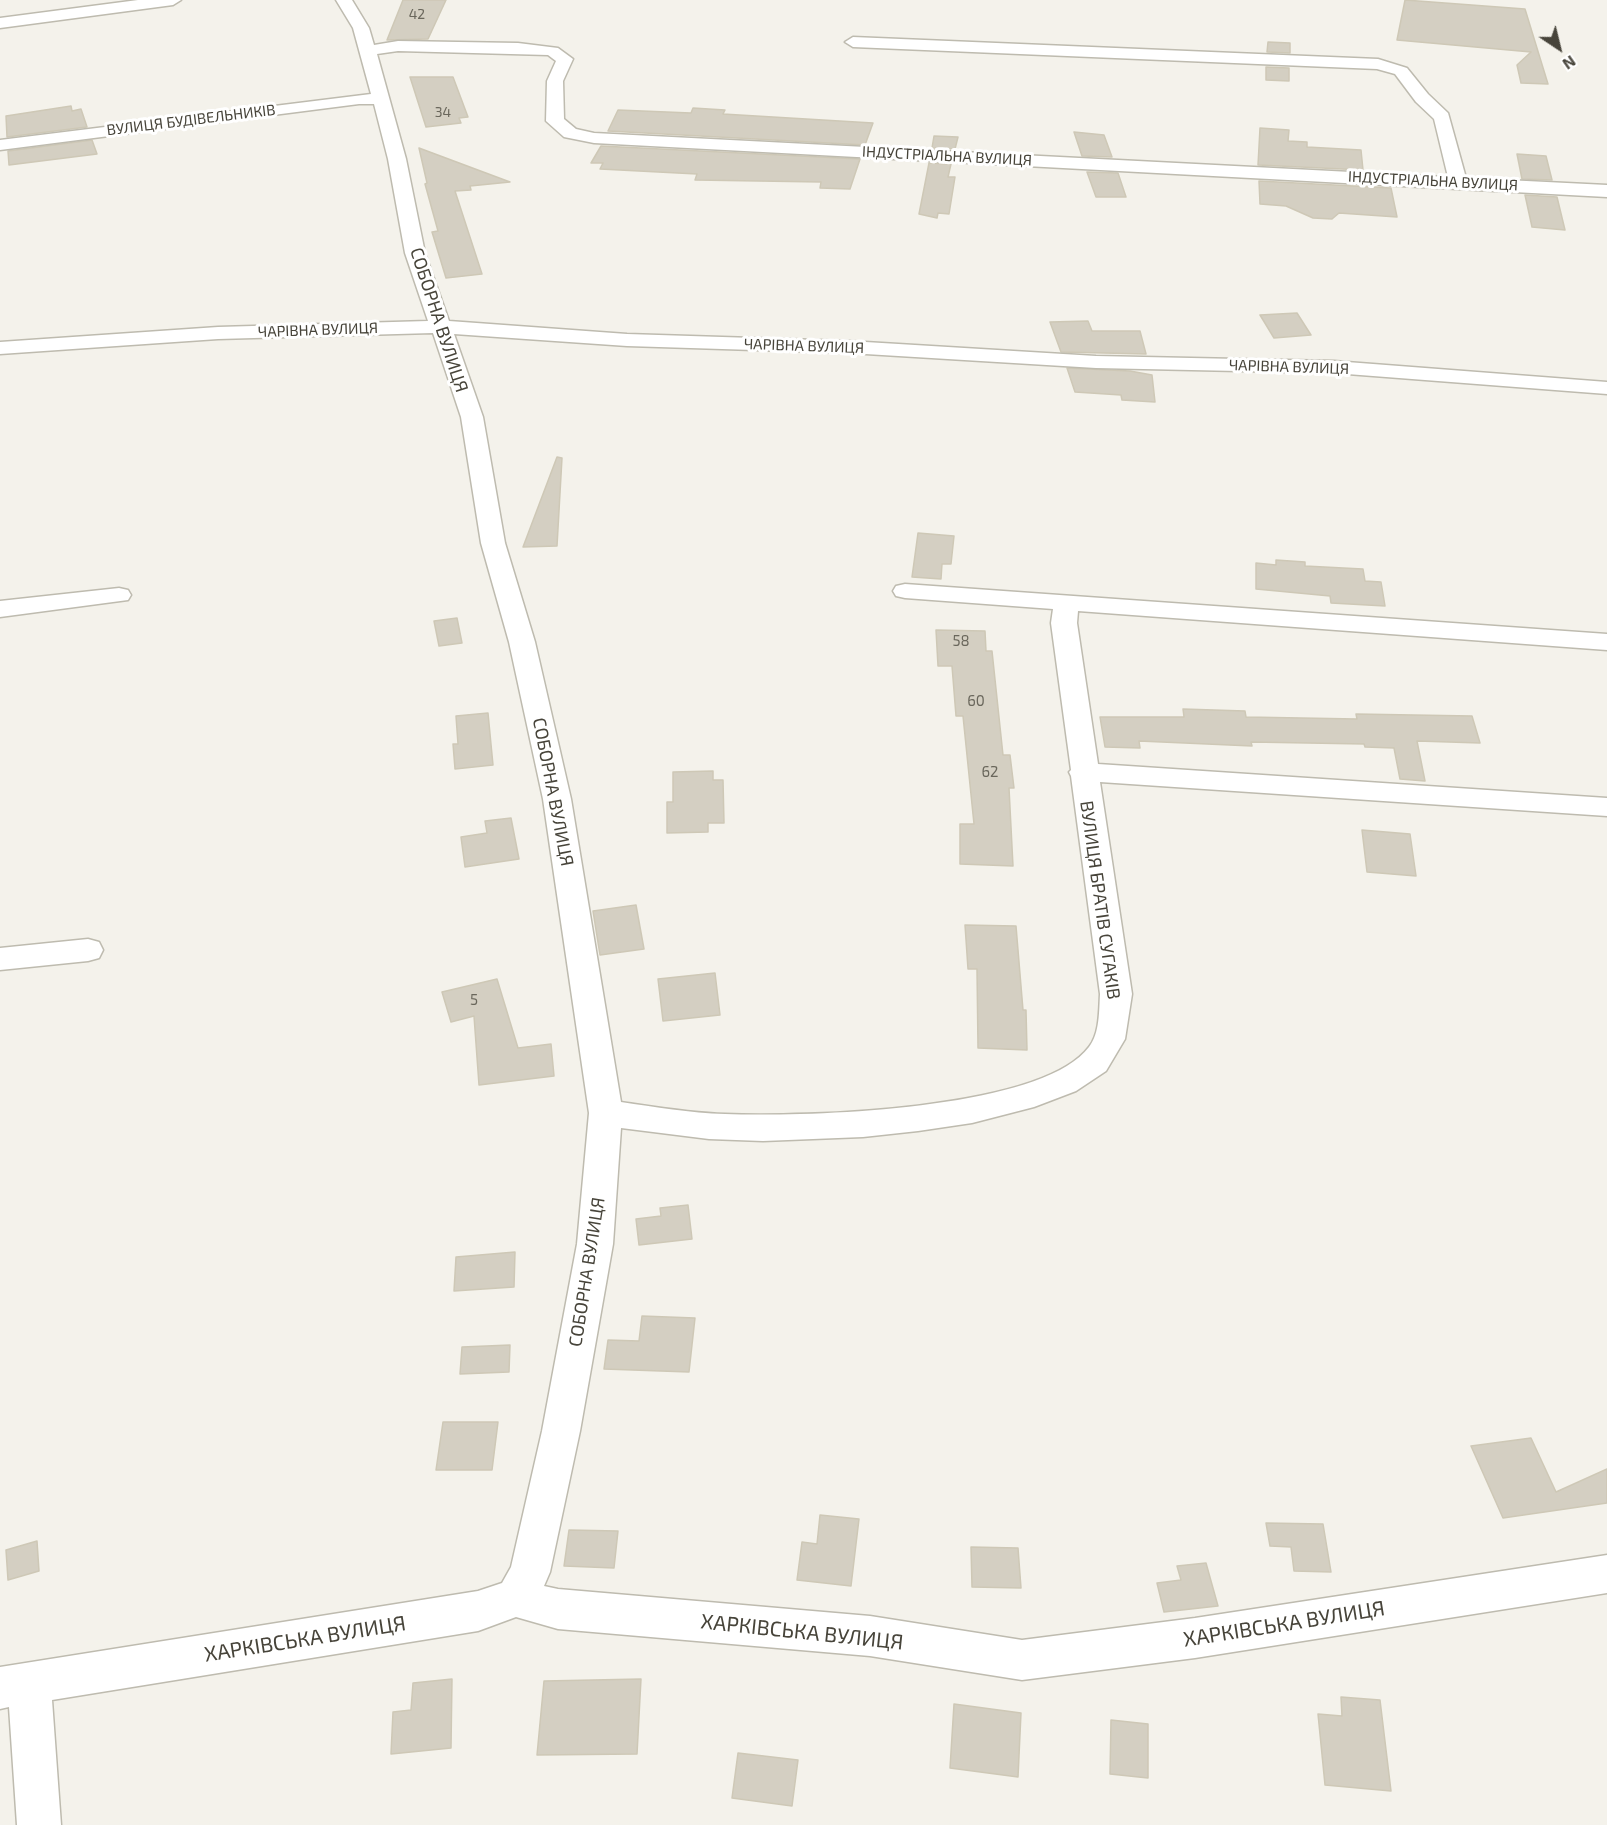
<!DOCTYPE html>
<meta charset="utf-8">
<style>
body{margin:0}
#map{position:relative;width:1607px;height:1825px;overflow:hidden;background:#f4f2eb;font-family:"Exo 2",sans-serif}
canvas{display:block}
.north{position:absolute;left:1529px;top:18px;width:60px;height:60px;-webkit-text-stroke:4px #fff;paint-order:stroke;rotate:145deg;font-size:16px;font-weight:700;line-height:24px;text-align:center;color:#47443a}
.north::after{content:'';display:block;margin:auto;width:21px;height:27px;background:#47443a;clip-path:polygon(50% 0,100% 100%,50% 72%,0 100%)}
</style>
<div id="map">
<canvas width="1607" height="1825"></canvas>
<div class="north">N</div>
</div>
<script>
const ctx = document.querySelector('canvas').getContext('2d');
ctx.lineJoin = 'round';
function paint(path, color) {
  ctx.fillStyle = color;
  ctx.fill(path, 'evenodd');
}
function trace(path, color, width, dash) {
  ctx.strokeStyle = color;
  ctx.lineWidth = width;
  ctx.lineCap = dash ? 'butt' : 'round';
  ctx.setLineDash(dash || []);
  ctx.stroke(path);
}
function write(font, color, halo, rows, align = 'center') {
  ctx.font = font + ' "Exo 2",sans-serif';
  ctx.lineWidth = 6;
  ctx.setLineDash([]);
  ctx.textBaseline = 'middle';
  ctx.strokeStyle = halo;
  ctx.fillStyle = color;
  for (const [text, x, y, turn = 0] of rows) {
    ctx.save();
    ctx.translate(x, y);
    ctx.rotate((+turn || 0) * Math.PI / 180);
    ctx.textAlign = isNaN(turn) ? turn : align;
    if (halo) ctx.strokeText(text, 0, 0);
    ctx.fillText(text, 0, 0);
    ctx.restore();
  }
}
const building = new Path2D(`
 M 403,0 L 446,0 L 428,39 L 387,40 Z
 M 1405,0 L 1525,9 L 1548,84 L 1521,83 L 1517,65 L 1531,52 L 1397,40 Z
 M 1268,42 L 1290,43 L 1290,53 L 1267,52 Z
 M 1266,67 L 1289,68 L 1289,81 L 1266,80 Z
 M 410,77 L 453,77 L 468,117 L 459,118 L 461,123 L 426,127 Z
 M 71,106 L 72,111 L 81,109 L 87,127 L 7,137 L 6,116 Z
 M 693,108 L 725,110 L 723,114 L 873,123 L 865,145 L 608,131 L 618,110 L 691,113 Z
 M 1260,128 L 1289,130 L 1288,141 L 1307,142 L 1307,147 L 1361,150 L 1363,170 L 1258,165 Z
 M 1074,132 L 1104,135 L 1112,157 L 1082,156 Z
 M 934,136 L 958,137 L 955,149 L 932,148 Z
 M 92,140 L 97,154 L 9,165 L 8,151 Z
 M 601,146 L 860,159 L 850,189 L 820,188 L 821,182 L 695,180 L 697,174 L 600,169 L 603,163 L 591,163 Z
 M 419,148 L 510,182 L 470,186 L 471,190 L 455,191 L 482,274 L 446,278 L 432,232 L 438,231 L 425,184 L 427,183 Z
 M 1517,154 L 1546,156 L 1552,180 L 1522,179 Z
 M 929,163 L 951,164 L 948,177 L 955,177 L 949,214 L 938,213 L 937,218 L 919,214 Z
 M 1087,172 L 1118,173 L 1126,197 L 1096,197 Z
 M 1259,181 L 1391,188 L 1397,217 L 1339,213 L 1332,219 L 1313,218 L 1286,206 L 1260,204 Z
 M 1525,195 L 1557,197 L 1565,230 L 1532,227 Z
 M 1297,313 L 1311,335 L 1274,338 L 1260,315 Z
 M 1088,321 L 1092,331 L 1140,331 L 1146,354 L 1061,352 L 1050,322 Z
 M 1067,368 L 1130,371 L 1152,375 L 1155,402 L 1122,400 L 1121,395 L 1075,392 Z
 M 557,457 L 562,458 L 557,546 L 523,547 Z
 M 918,533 L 954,536 L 951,564 L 942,564 L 941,579 L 912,577 Z
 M 1276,560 L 1305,562 L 1305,566 L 1363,569 L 1365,581 L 1381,582 L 1385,606 L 1331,603 L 1330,596 L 1256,589 L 1256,563 L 1276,565 Z
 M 457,618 L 462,643 L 439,646 L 434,621 Z
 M 936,630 L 985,631 L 986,651 L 992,651 L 1003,755 L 1010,755 L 1014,788 L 1009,788 L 1013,866 L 960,864 L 960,824 L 974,824 L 963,716 L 956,716 L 952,666 L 938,666 Z
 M 1183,709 L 1245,711 L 1246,717 L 1357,719 L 1356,714 L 1472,716 L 1480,743 L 1417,741 L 1425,781 L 1400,779 L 1394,748 L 1365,747 L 1364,744 L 1251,742 L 1252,746 L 1139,741 L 1140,748 L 1105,747 L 1100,717 L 1184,717 Z
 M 488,713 L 493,765 L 455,769 L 453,744 L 458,744 L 456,716 Z
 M 713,771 L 713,780 L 723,780 L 724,823 L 708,823 L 708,832 L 667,833 L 667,802 L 673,802 L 673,772 Z
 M 511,818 L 519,859 L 465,867 L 461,837 L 487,833 L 485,821 Z
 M 1362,830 L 1410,834 L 1416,876 L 1367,872 Z
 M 636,905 L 644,949 L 600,955 L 593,911 Z
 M 965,925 L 1016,926 L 1023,1010 L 1026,1010 L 1027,1050 L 978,1048 L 977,969 L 968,969 Z
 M 715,973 L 720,1015 L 663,1021 L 658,979 Z
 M 497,979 L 518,1048 L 551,1044 L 554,1076 L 479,1085 L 474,1016 L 451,1022 L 442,992 Z
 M 688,1205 L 692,1239 L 639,1245 L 636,1219 L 661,1216 L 660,1208 Z
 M 515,1252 L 514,1287 L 454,1291 L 456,1257 Z
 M 642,1316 L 695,1318 L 689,1372 L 604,1369 L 608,1340 L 639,1341 Z
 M 510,1345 L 509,1372 L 460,1374 L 462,1347 Z
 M 443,1422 L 498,1422 L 492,1470 L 436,1470 Z
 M 1531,1438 L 1556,1492 L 1607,1469 L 1607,1503 L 1503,1518 L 1471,1446 Z
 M 820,1515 L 859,1519 L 851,1586 L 797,1580 L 802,1542 L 817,1544 Z
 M 1266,1523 L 1323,1524 L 1331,1572 L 1294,1571 L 1291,1547 L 1270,1546 Z
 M 569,1530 L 618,1531 L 614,1568 L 564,1566 Z
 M 37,1541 L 39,1571 L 8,1580 L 6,1550 Z
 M 971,1547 L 1018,1548 L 1021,1588 L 972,1587 Z
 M 1206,1563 L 1218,1606 L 1164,1612 L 1157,1583 L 1181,1580 L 1177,1566 Z
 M 452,1679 L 451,1748 L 391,1754 L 393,1712 L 411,1710 L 413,1683 Z
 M 641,1679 L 637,1754 L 537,1755 L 544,1681 Z
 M 1341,1697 L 1380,1700 L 1391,1791 L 1325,1785 L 1318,1714 L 1342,1716 Z
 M 954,1704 L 1021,1713 L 1018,1777 L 950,1768 Z
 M 1111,1720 L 1148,1724 L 1148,1778 L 1110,1774 Z
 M 738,1753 L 798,1760 L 792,1806 L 732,1798 Z`);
paint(building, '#d4cfc2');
trace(building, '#cec8b6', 1.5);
const minor = new Path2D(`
 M 138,0 L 181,0 L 173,5 L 0,28 L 0,18 Z
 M 336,0 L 352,0 L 369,28 L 374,45 L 398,41 L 518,43 L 558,48 L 573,59 L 563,81 L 564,119 L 576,129 L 594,133 L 1448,177 L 1434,119 L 1416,102 L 1395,74 L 1377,69 L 853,47 L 845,42 L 853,37 L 1378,59 L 1407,68 L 1428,94 L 1448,113 L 1466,178 L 1607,185 L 1607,197 L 594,143 L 564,137 L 546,121 L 547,81 L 556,61 L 548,55 L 398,51 L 377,54 L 406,159 L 425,253 L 449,321 L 627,334 L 849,341 L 1096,356 L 1334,361 L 1607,382 L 1607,394 L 1334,373 L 1096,368 L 849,353 L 627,346 L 454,334 L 483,417 L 505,543 L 535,642 L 571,799 L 621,1102 C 655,1107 690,1113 725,1114 C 802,1117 1041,1111 1089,1047 C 1100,1033 1099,1010 1100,994 L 1071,776 L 1069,772 L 1071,770 L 1051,623 L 1053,609 L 905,598 L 896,596 L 893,591 L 896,586 L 905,584 L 1607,634 L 1607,650 L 1078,611 L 1077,623 L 1098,764 L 1607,798 L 1607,816 L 1100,782 L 1132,994 L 1125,1039 L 1106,1071 L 1076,1091 L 1034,1107 L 972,1123 L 918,1131 L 863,1137 L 763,1141 L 709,1139 L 621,1128 L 613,1244 L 580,1431 L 550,1572 L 544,1586 L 558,1589 L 870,1616 L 1022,1640 L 1195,1618 L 1607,1555 L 1607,1593 L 1195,1658 L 1022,1680 L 870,1656 L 558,1629 L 516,1617 L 478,1631 L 52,1700 L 61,1825 L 17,1825 L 9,1707 L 0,1709 L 0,1667 L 478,1591 L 502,1583 L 511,1567 L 542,1431 L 577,1244 L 589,1113 L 543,799 L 509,642 L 481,543 L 461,417 L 433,333 L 218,339 L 0,354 L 0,342 L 218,327 L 428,321 L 405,253 L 388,159 L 374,104 L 359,104 L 0,150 L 0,140 L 371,94 L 353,28 Z
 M 119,588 L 128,590 L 131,595 L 128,600 L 0,617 L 0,601 Z
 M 88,939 L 99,942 L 103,950 L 99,958 L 88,961 L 0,970 L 0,948 Z`);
trace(minor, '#bebbaf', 3);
paint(minor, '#fff');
write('14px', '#6a675c', null, [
 ["42",417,14],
 ["34",443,112]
]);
write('15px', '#47443a', '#fff', [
 ["ВУЛИЦЯ БУДІВЕЛЬНИКІВ",191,120,-7],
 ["ІНДУСТРІАЛЬНА ВУЛИЦЯ",947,156,3],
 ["ІНДУСТРІАЛЬНА ВУЛИЦЯ",1433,181,3],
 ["ЧАРІВНА ВУЛИЦЯ",318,330,-2],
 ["ЧАРІВНА ВУЛИЦЯ",804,346,2],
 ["ЧАРІВНА ВУЛИЦЯ",1289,367,2]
]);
write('15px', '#6a675c', null, [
 ["58",961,641],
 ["60",976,701],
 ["62",990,772],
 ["5",474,1000]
]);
write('18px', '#47443a', '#fff', [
 ["СОБОРНА ВУЛИЦЯ",439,320,72],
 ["СОБОРНА ВУЛИЦЯ",553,792,79],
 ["ВУЛИЦЯ БРАТІВ СУГАКІВ",1100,900,82],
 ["СОБОРНА ВУЛИЦЯ",587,1272,-81]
]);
write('21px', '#47443a', '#fff', [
 ["ХАРКІВСЬКА ВУЛИЦЯ",1284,1624,-9],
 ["ХАРКІВСЬКА ВУЛИЦЯ",802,1632,6],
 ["ХАРКІВСЬКА ВУЛИЦЯ",305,1639,-9]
]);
</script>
